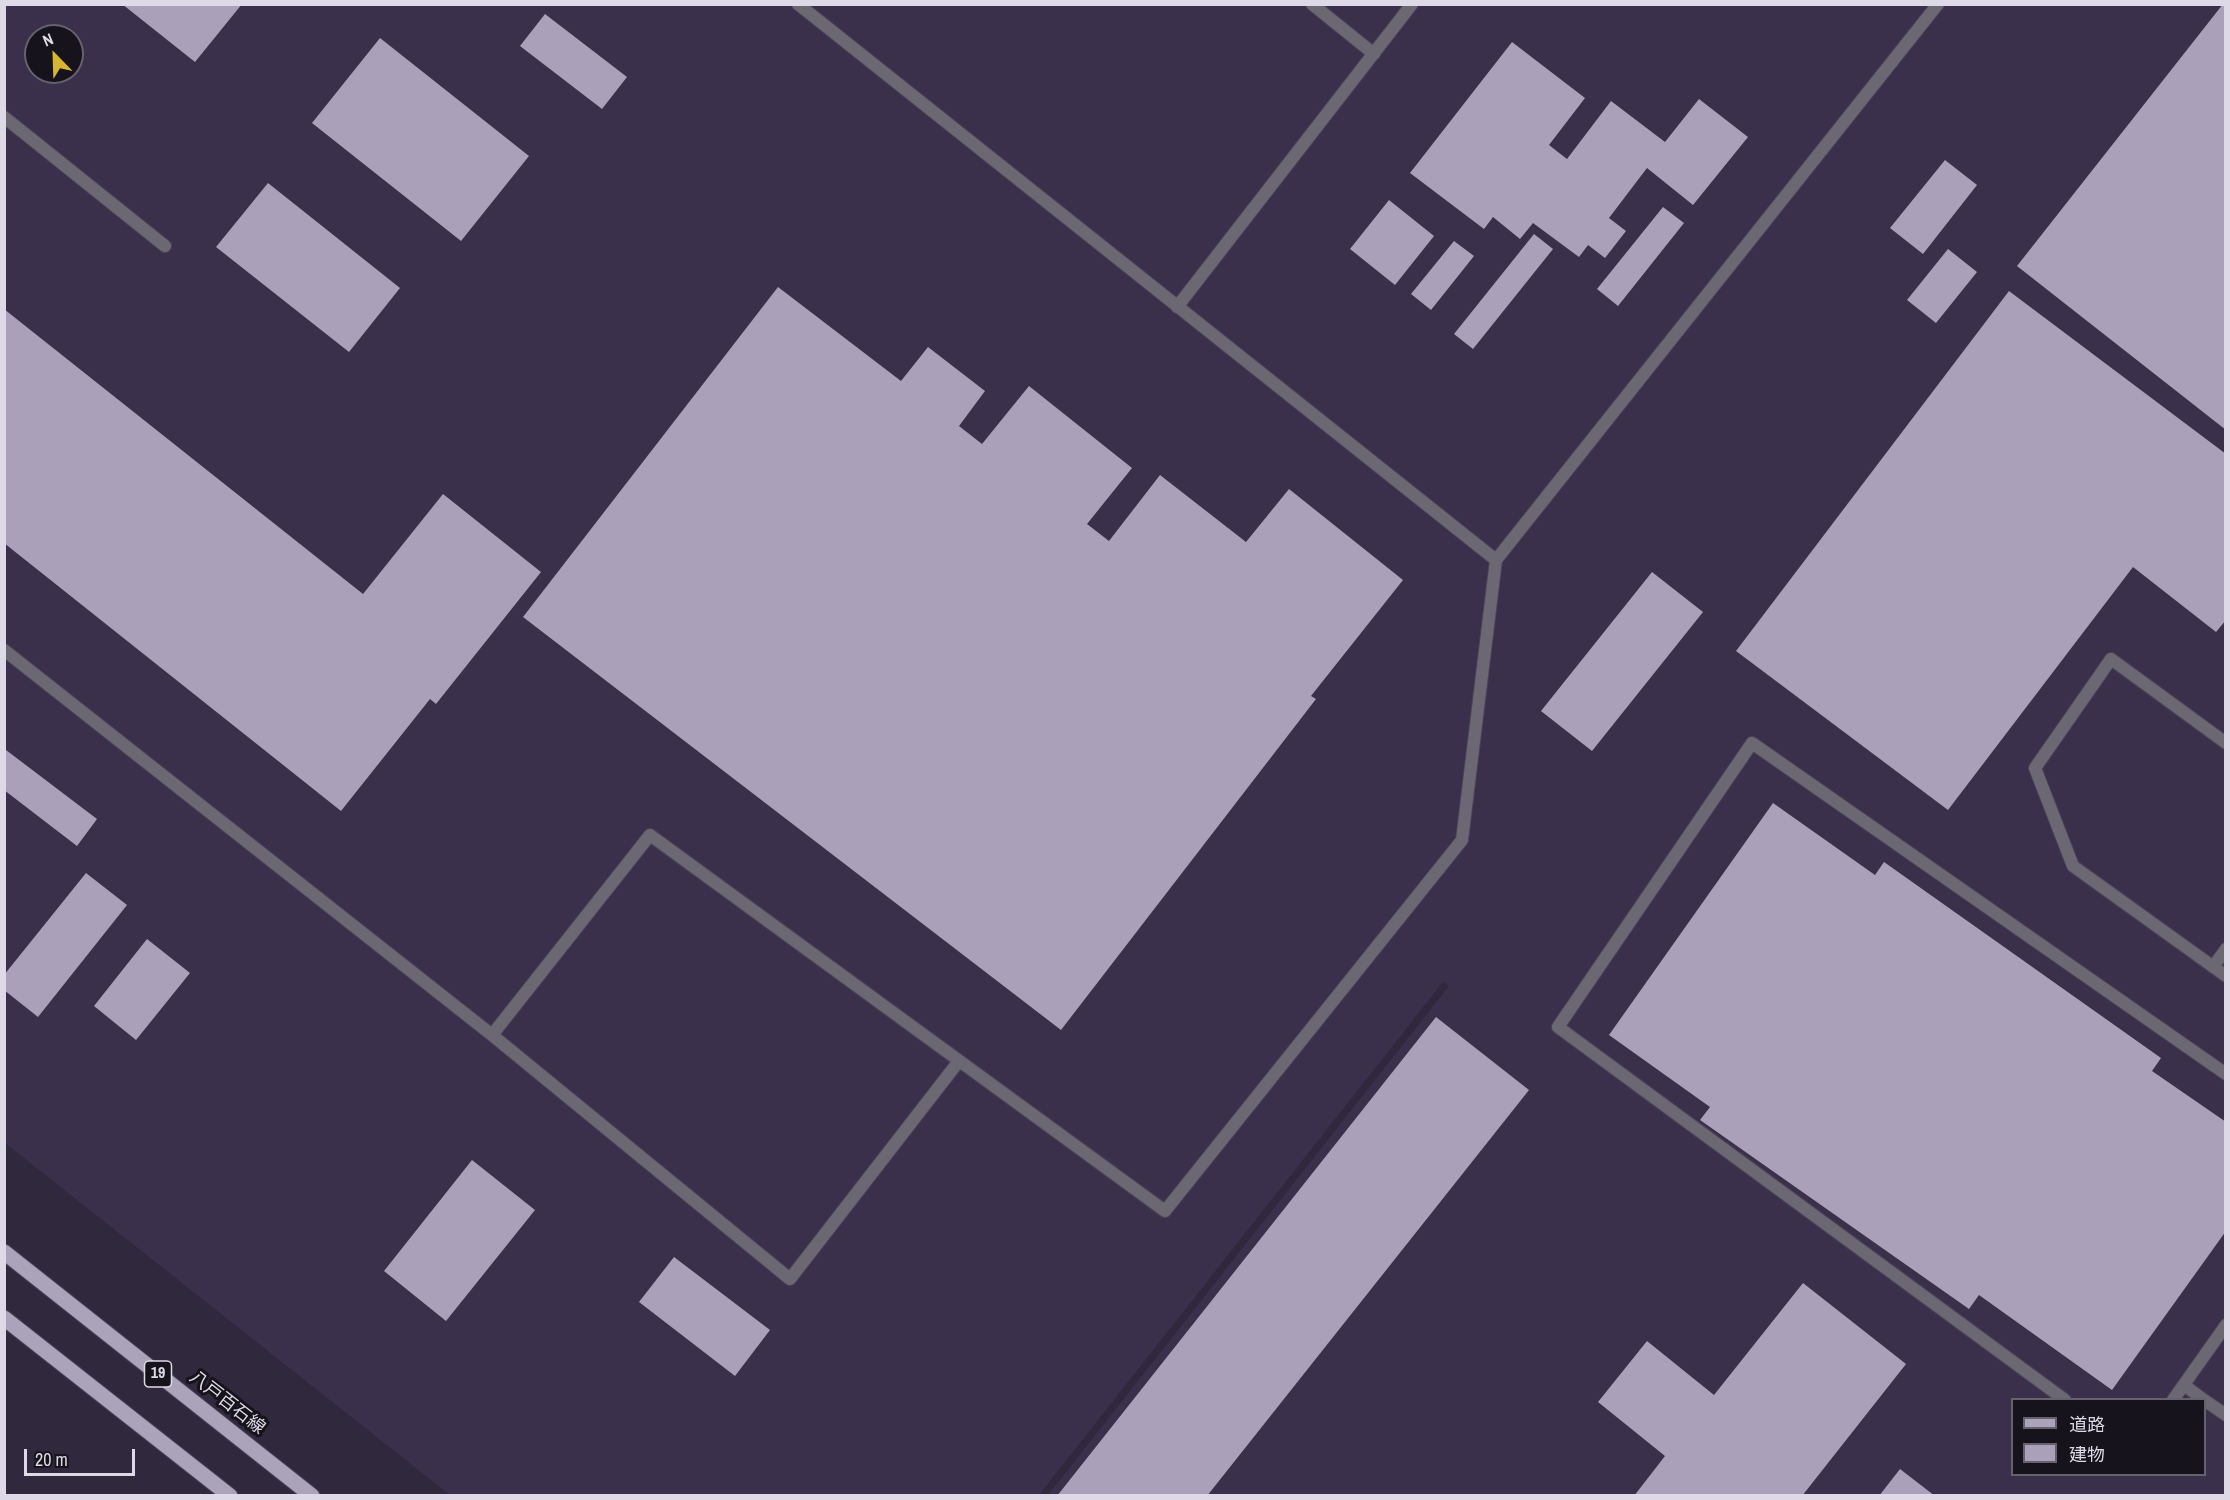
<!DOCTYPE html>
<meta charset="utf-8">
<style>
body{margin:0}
#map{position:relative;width:2230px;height:1500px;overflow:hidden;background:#30283d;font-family:"Archivo Narrow","Noto Sans JP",sans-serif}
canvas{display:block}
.frame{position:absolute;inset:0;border:6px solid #ded9e7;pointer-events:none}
.legend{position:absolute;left:2011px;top:1398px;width:195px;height:78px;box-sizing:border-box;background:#16131c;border:2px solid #66626d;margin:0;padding:8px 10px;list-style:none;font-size:18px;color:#ded9e7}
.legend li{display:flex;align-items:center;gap:12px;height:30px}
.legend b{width:30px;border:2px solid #66626d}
.north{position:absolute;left:24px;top:24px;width:60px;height:60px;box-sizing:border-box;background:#16131c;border:2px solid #66626d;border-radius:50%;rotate:337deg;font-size:16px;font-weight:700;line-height:24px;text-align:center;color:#ded9e7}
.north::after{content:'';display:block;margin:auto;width:21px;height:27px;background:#d8b434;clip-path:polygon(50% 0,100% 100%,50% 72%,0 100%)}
.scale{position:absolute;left:24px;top:1449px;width:111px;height:27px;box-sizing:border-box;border:3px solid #ded9e7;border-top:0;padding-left:8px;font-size:18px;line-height:21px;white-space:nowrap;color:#ded9e7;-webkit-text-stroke:4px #16131c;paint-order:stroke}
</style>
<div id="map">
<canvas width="2230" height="1500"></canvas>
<div class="frame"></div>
<ul class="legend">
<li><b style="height:8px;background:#aba3b9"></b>道路</li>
<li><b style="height:16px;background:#aaa0ba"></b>建物</li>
</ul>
<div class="north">N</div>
<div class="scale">20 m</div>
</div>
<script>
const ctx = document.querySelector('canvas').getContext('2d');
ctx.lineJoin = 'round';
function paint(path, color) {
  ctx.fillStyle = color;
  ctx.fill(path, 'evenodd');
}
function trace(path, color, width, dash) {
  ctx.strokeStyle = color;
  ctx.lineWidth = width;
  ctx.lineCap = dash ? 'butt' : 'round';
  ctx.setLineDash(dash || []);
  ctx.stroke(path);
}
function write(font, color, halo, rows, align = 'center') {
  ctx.font = font + ' "Archivo Narrow","Noto Sans JP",sans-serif';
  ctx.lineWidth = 6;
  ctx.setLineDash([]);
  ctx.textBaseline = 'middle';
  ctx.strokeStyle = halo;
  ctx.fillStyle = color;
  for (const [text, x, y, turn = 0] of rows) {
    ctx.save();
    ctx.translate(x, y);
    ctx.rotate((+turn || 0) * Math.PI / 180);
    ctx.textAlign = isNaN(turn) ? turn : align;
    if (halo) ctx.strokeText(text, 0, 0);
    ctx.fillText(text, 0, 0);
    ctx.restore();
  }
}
paint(new Path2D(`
 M 4,5 L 2225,5 L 2225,1495 L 1048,1495 L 1449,986 L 1443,982 L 1039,1495 L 450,1495 L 5,1143 ZM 36,36 L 72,36 L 72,72 L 36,72 ZM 2012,1400 L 2204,1400 L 2204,1474 L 2012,1474 Z`), '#3b304b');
paint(new Path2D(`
 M 122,4 L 242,4 L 195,62 Z
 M 2223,4 L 2226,4 L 2226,430 L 2017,266 Z
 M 545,14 L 627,77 L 602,109 L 520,46 Z
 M 380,38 L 529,156 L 461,241 L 312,123 Z
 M 1512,42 L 1585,98 L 1549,145 L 1567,159 L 1611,101 L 1665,142 L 1699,99 L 1748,137 L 1693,205 L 1647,168 L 1609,218 L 1626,231 L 1605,258 L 1588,245 L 1579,257 L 1533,223 L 1520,239 L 1493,217 L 1484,229 L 1410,173 Z
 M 1945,160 L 1977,185 L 1923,254 L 1890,228 Z
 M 268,183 L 400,288 L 349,352 L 216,247 Z
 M 1389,200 L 1434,236 L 1395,285 L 1350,249 Z
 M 1663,207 L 1684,223 L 1618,306 L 1597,289 Z
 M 1534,234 L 1553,249 L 1473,349 L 1454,334 Z
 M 1454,241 L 1474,256 L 1431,310 L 1411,294 Z
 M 1948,249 L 1977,272 L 1936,323 L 1907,300 Z
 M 778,287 L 901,381 L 928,347 L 985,391 L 959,426 L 982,444 L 1029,386 L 1132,468 L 1087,524 L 1109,541 L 1160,475 L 1246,542 L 1289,489 L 1403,580 L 1311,696 L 1316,699 L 1061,1030 L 523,617 Z
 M 2009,291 L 2226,454 L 2226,620 L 2216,632 L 2133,567 L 1948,810 L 1736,651 Z
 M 4,309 L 363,594 L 443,494 L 541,572 L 436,704 L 430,699 L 341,811 L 4,543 Z
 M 1652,572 L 1703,612 L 1592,751 L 1541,711 Z
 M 6,750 L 97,819 L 77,846 L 4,790 L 4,753 Z
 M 1773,803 L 1875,875 L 1884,862 L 2161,1058 L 2152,1071 L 2226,1122 L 2226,1231 L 2112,1390 L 1979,1295 L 1969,1309 L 1700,1120 L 1710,1107 L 1609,1035 Z
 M 86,873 L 127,905 L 38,1017 L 4,990 L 4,975 Z
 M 147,939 L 190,973 L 136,1040 L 94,1006 Z
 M 1436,1017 L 1529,1090 L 1207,1496 L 1057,1496 Z
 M 472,1160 L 535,1210 L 446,1321 L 384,1271 Z
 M 674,1257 L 770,1330 L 735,1376 L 639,1302 Z
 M 1803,1283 L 1906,1364 L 1802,1496 L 1634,1496 L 1665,1456 L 1598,1402 L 1647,1341 L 1714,1395 Z
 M 1900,1469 L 1935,1496 L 1879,1496 Z`), '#aaa0ba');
const service = new Path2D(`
 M 798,4 L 1496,560
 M 1312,4 L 1374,54
 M 4,117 L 165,246
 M 1177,307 L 1412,4
 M 4,650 L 492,1035 L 790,1279 L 959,1061
 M 2226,743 L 2111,659 L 2035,768 L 2073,866 L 2226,976
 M 2213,967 L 2226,949
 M 492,1035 L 650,835 L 1165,1211 L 1462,840 L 1496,560 L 1938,4
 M 2184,1385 L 2204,1400
 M 2065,1400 L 1558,1027 L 1752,743 L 2226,1074
 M 2173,1400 L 2226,1325
 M 2204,1400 L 2226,1415`);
const primary = new Path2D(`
 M 4,1252 L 312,1496
 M 4,1318 L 230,1496`);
trace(service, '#4c4458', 14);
trace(primary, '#4c4458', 17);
trace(service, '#6c6873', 12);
trace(primary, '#aba3b9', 15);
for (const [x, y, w] of [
 [158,1374,27]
]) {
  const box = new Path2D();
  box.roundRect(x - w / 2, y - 13, w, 26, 4.5);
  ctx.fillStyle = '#16131c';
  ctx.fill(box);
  trace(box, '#ded9e7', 1.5);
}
write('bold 16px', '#ded9e7', null, [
 ["19",158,1374]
]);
write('18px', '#ded9e7', '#16131c', [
 ["八戸百石線",227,1403,38]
]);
</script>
